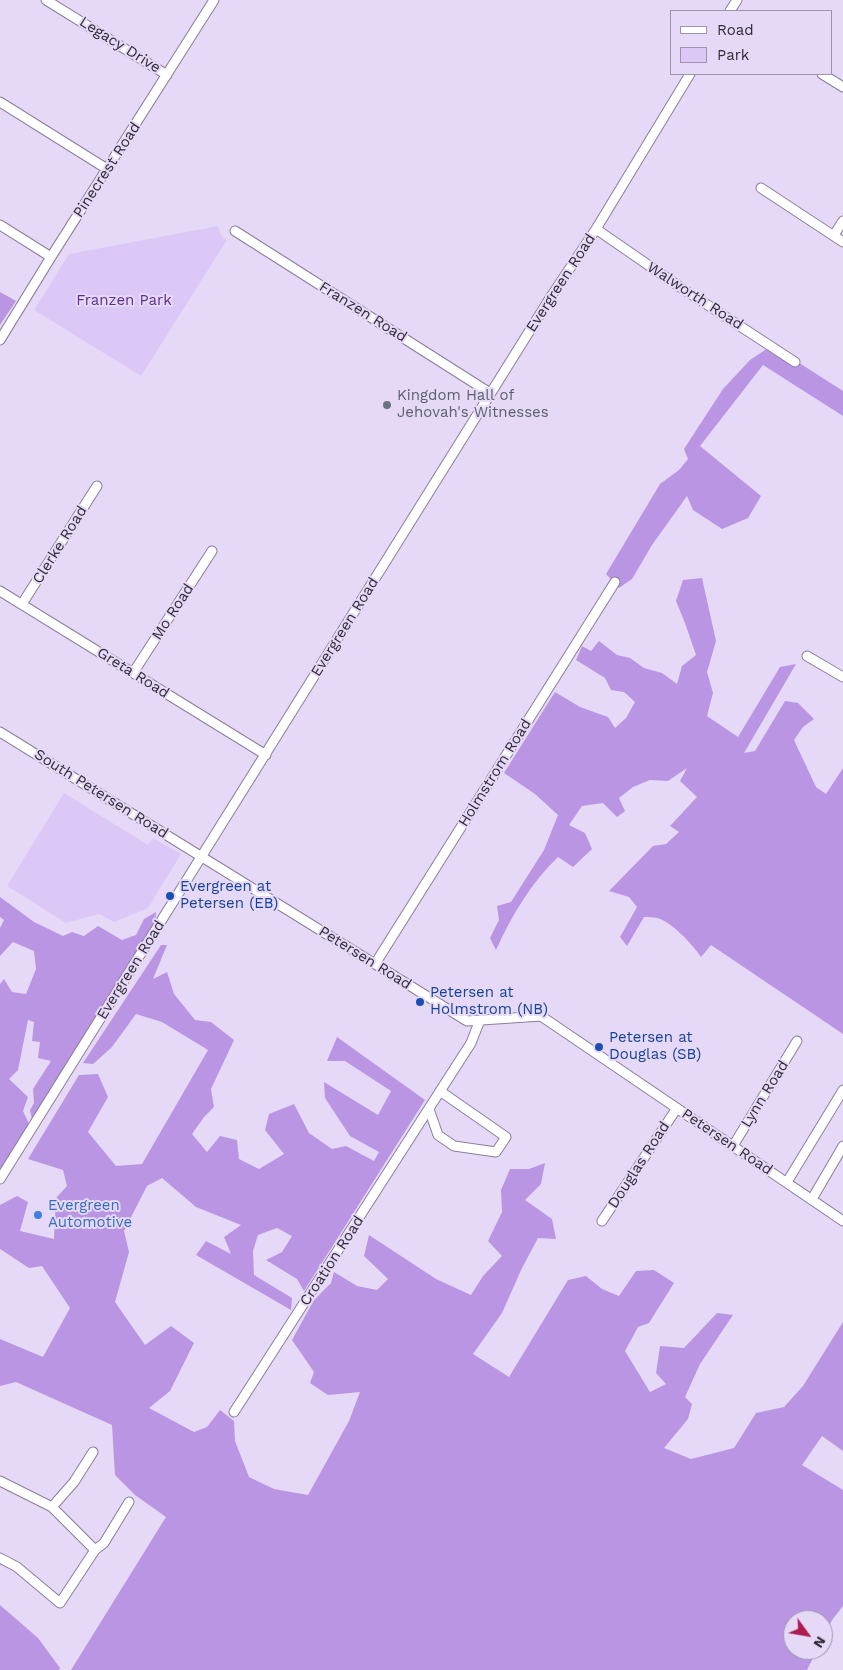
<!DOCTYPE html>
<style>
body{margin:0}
#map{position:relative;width:843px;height:1670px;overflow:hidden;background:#e6d9f8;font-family:"Work Sans",sans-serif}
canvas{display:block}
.legend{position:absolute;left:670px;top:10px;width:162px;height:65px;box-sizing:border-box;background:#e6d9f8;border:1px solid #9d93ab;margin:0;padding:6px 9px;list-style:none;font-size:15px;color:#302b37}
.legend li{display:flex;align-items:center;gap:10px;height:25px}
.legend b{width:25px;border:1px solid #9d93ab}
.north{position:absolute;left:783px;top:1610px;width:50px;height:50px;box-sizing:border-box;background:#e6d9f8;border:1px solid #9d93ab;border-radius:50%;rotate:122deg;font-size:14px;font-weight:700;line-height:20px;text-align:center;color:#302b37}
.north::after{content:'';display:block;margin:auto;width:18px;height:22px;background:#ad1b4f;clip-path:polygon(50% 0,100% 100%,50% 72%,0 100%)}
</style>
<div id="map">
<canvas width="843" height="1670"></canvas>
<ul class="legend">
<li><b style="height:6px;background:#fff"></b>Road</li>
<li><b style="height:14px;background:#dcc8f7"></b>Park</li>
</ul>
<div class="north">N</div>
</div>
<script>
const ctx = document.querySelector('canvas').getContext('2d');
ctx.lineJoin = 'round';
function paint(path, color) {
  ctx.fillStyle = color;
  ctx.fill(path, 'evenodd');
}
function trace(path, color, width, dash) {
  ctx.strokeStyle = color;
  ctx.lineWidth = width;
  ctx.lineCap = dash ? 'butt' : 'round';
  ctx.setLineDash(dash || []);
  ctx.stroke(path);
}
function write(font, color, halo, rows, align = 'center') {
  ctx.font = font + ' "Work Sans",sans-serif';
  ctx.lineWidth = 4;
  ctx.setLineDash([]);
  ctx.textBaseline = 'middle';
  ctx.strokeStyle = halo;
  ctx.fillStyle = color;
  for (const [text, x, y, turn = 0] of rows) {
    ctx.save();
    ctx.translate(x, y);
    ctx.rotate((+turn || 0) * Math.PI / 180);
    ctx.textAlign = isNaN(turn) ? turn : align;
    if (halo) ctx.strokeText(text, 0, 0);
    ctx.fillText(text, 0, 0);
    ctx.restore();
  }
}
paint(new Path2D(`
 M 218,226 L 221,235 L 227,240 L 141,376 L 34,310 L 69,254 Z
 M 64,793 L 148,845 L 153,838 L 181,854 L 148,908 L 114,922 L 99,914 L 66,923 L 7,886 Z`), '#dcc8f7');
paint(new Path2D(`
 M 0,292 L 16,301 L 0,325 Z
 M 768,348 L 793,359 L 843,391 L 843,416 L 763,365 L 700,446 L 761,496 L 748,518 L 722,529 L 693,510 L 687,496 L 652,545 L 632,579 L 619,588 L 606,574 L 660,484 L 679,470 L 688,459 L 684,449 L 723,389 L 750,360 Z
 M 702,578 L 716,641 L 707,672 L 713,693 L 707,716 L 738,737 L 780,667 L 796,664 L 744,753 L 755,751 L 785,701 L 798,703 L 814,719 L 803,727 L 794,740 L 816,787 L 826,794 L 843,768 L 843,1034 L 711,945 L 701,957 C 693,945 671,921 657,918 C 653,917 648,917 644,917 L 627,946 L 620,937 L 637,907 L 629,897 L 609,891 L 653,846 L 666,844 L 679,832 L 670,826 L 697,797 L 680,781 L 687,768 L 668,781 L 650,780 L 633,787 L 619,798 L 625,811 L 617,817 L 603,803 L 582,806 L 569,825 L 585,833 L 592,849 L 573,867 L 558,857 C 531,883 512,915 496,950 L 490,938 L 499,920 L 497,906 L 511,902 L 544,850 L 558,815 L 535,794 L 504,773 L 555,692 L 580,707 L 608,717 L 615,728 L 626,718 L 635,702 L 624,692 L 611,690 L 605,678 L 576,660 L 582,646 L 591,651 L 599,641 L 617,655 L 630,658 L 644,668 L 662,673 L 677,684 L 682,666 L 696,655 L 685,623 L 676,601 L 683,580 Z
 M 0,897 L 34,922 L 63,936 L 72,932 L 84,936 L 98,926 L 122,940 L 136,935 L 144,919 L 156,912 L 155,925 L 32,1119 L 30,1110 L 34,1103 L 33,1089 L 51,1061 L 38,1058 L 40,1042 L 32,1041 L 34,1022 L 28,1020 L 18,1070 L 9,1079 L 28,1097 L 23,1111 L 29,1124 L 0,1172 L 0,984 L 4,979 L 12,992 L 26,994 L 36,969 L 34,951 L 13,942 L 0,956 L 0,928 L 4,920 L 0,917 Z
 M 161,945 L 167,945 L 153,979 L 167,972 L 174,994 L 195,1020 L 211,1022 L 234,1040 L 211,1089 L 214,1107 L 204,1117 L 192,1134 L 207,1152 L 220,1136 L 237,1140 L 239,1159 L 259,1169 L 284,1154 L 265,1130 L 269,1114 L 294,1104 L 309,1133 L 332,1149 L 346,1146 L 374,1161 L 379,1152 L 350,1136 L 325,1098 L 324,1082 L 378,1115 L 391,1091 L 345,1061 L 327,1061 L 337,1037 L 425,1100 L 304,1291 L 297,1279 L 266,1260 L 282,1252 L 292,1236 L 277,1228 L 258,1235 L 253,1251 L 254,1275 L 292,1298 L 291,1310 L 196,1255 L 206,1241 L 231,1254 L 224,1237 L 241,1225 L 196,1207 L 162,1178 L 147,1186 L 124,1231 L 129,1252 L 115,1302 L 145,1345 L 171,1326 L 194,1343 L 170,1391 L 149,1408 L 194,1432 L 207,1427 L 220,1410 L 234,1421 L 235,1441 L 249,1477 L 274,1489 L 308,1495 L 349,1421 L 360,1392 L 328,1395 L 310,1383 L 314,1372 L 292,1340 L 314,1300 L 331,1283 L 334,1272 L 357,1286 L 377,1290 L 388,1279 L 364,1256 L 369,1235 L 436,1279 L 471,1295 L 483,1276 L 502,1256 L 488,1241 L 502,1212 L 501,1190 L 510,1169 L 529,1169 L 545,1163 L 541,1184 L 525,1200 L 552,1219 L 556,1239 L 538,1238 L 522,1268 L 502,1313 L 473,1354 L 509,1377 L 568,1280 L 586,1276 L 602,1289 L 619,1296 L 636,1271 L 654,1270 L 674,1283 L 649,1323 L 638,1327 L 625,1351 L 650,1392 L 666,1384 L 656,1373 L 660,1346 L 684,1348 L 717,1313 L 733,1315 L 700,1364 L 685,1397 L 692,1404 L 688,1419 L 664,1448 L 691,1459 L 734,1448 L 756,1413 L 784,1407 L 803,1386 L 843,1322 L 843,1451 L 822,1436 L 802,1465 L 843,1490 L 843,1606 L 832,1620 L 823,1638 L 823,1620 L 793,1620 L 793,1650 L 817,1650 L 807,1670 L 71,1670 L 166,1517 L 135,1495 L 115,1475 L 112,1425 L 16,1382 L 0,1386 L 0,1339 L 43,1357 L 70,1308 L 42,1266 L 29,1268 L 0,1249 L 0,1205 L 17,1196 L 28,1202 L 20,1231 L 54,1239 L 56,1198 L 67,1186 L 63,1170 L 28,1159 L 79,1075 L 98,1074 L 108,1097 L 88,1132 L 116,1166 L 142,1164 L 208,1050 L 162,1022 L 136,1014 L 112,1047 L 93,1064 L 83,1063 Z
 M 0,1605 L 38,1638 L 60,1668 L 59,1670 L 0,1670 Z`), '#b995e4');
const minor = new Path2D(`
 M 46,0 L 167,75
 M 730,11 L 737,0
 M 822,74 L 843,87
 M 0,102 L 107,169
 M 761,188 L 843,242
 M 0,225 L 51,257
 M 596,229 L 680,287 L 795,362
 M 235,231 L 490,393
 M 834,235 L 843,221
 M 0,340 L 51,257 L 214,0
 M 0,591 L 266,755
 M 22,604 L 97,486
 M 807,656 L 843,677
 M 133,673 L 212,551
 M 0,732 L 467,1021 L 541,1016 L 843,1221
 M 375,964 L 615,582
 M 429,1109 L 438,1135 L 454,1146 L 496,1152 L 506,1137 L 440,1091
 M 733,1146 L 797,1041
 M 0,1179 L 552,295 L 596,229 L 690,74
 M 787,1182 L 843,1090
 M 812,1199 L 843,1146
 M 602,1221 L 677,1108
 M 234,1412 L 471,1043 L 480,1020
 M 0,1481 L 52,1507 L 95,1550
 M 52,1507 L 74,1482 L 93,1452
 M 0,1558 L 17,1567 L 60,1603 L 95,1550 L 104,1543 L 129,1502`);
trace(minor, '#8a7e99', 11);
trace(minor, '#fff', 9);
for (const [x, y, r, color] of [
 [387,405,5,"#6b7280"],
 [170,896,5,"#1a4fb4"],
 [420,1002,5,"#1a4fb4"],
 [599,1047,5,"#1a4fb4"],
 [38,1215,5,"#3f7fe0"]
]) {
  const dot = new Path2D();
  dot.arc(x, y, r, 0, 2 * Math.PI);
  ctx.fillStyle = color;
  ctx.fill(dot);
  trace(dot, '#e6d9f8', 2);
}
write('15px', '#302b37', '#e6d9f8', [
 ["Legacy Drive",120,45,32],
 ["Pinecrest Road",107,170,-57],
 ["Evergreen Road",561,283,-57],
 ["Walworth Road",695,296,33],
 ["Franzen Road",363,312,32],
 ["Clerke Road",60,545,-58],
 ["Mo Road",173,612,-57],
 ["Evergreen Road",345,627,-58],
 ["Greta Road",133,673,32],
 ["Holmstrom Road",495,773,-58],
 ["South Petersen Road",101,794,32],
 ["Petersen Road",365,958,32],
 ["Evergreen Road",131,970,-58],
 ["Lynn Road",765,1094,-58],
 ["Petersen Road",727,1142,34],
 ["Douglas Road",639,1165,-57],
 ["Croation Road",332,1261,-57]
]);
write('15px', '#5f2e8b', '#e6d9f8', [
 ["Franzen Park",124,301]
]);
write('15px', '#5b616d', '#e6d9f8', [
 ["Kingdom Hall of",397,396],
 ["Jehovah's Witnesses",397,413]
], 'left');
write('15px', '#164399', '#e6d9f8', [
 ["Evergreen at",180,887],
 ["Petersen (EB)",180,904],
 ["Petersen at",430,993],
 ["Holmstrom (NB)",430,1010],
 ["Petersen at",609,1038],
 ["Douglas (SB)",609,1055]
], 'left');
write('15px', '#366cbe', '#e6d9f8', [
 ["Evergreen",48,1206],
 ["Automotive",48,1223]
], 'left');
</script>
